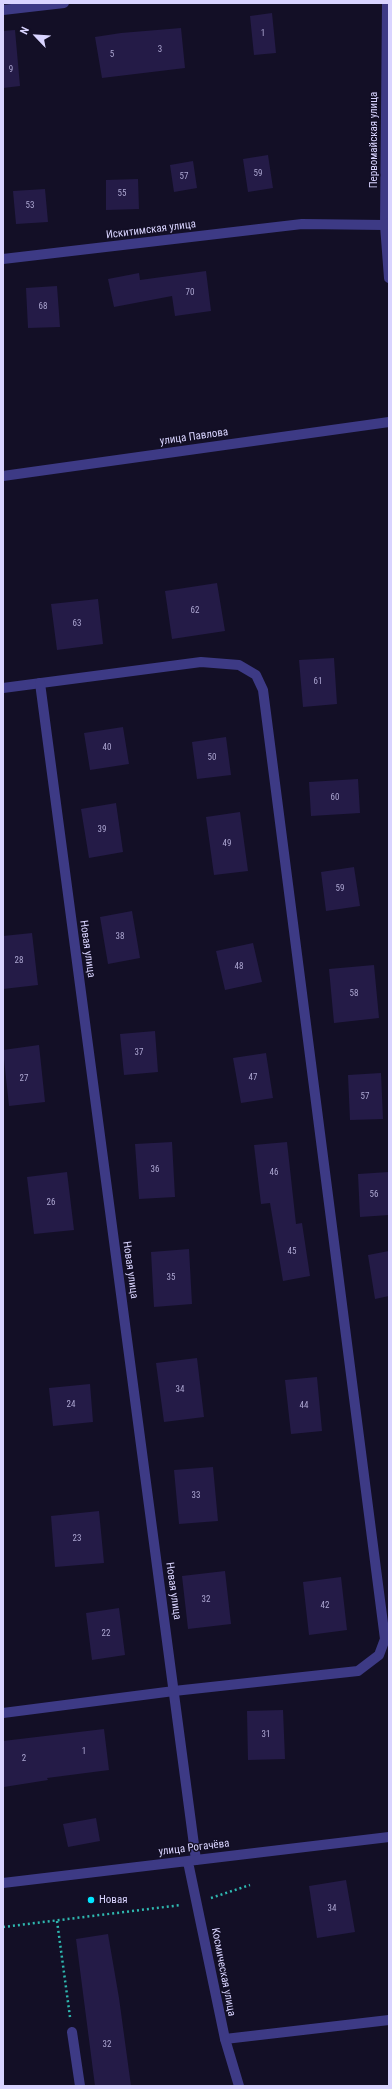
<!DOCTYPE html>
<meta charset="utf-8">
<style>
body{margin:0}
#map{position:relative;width:392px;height:2089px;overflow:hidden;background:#130f26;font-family:"Roboto Condensed",sans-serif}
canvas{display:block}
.frame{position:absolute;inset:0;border:4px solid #d9d4ff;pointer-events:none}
.north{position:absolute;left:16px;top:16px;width:40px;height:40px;-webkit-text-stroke:3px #130f26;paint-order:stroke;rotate:295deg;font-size:11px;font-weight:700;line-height:16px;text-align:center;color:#d9d4ff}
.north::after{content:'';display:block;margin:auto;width:14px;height:18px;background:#d9d4ff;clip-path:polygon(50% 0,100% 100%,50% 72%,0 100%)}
</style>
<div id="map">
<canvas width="392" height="2089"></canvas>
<div class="frame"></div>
<div class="north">N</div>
</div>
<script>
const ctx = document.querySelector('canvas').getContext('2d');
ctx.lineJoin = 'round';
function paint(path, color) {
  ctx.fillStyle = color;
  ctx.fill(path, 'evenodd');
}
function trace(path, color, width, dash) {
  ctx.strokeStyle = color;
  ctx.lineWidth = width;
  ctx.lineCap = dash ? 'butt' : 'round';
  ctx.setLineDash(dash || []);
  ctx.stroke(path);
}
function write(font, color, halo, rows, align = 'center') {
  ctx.font = font + ' "Roboto Condensed",sans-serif';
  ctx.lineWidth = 3;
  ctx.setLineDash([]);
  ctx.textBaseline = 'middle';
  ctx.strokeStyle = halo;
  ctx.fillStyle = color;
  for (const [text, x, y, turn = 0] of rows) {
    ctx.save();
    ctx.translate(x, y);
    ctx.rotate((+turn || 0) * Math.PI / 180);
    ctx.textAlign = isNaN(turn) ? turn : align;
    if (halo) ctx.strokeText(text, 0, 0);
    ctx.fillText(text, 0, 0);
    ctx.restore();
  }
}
paint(new Path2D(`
 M 272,13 L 276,53 L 254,55 L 250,16 Z
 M 181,28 L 185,68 L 102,78 L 95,37 L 121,33 Z
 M 15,30 L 20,86 L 3,88 L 3,31 Z
 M 268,155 L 273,188 L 248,192 L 243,159 Z
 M 193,161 L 197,188 L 174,192 L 170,165 Z
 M 138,179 L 139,209 L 106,210 L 106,180 Z
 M 45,189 L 48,222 L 16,224 L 13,191 Z
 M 206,271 L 211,311 L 175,316 L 172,296 L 114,307 L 108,279 L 139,273 L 140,280 Z
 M 57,286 L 60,327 L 28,328 L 26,288 Z
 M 217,583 L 225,631 L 172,639 L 165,591 Z
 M 98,599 L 103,644 L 57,650 L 51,604 Z
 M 334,658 L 337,704 L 303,707 L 299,660 Z
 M 123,727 L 129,764 L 90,770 L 84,733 Z
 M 226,737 L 231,775 L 197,779 L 192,742 Z
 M 358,779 L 360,813 L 311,816 L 309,782 Z
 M 116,803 L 123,852 L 89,858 L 81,809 Z
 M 240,812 L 248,871 L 214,875 L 206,817 Z
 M 354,867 L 360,906 L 326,911 L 321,872 Z
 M 132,911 L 140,958 L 108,964 L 100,917 Z
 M 32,933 L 38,985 L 3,989 L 3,936 Z
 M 253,943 L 262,982 L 225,990 L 216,951 Z
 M 374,965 L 379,1018 L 334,1023 L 329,969 Z
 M 155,1031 L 158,1072 L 124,1075 L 120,1034 Z
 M 39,1045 L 45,1102 L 9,1106 L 3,1050 Z
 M 266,1053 L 273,1098 L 241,1103 L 233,1058 Z
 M 381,1073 L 383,1119 L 350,1120 L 348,1075 Z
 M 172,1142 L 175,1197 L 139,1199 L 135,1144 Z
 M 287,1142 L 296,1224 L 302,1223 L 310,1276 L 283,1281 L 270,1203 L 261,1204 L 254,1145 Z
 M 67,1172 L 74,1230 L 34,1234 L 27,1177 Z
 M 389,1172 L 389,1215 L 360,1217 L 358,1174 Z
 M 189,1249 L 192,1304 L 154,1307 L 151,1252 Z
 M 389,1251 L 389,1296 L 375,1299 L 368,1255 Z
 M 197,1358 L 204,1417 L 164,1422 L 156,1363 Z
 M 317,1377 L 322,1431 L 291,1434 L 285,1380 Z
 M 90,1384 L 93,1422 L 53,1426 L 49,1388 Z
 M 213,1467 L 218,1521 L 179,1524 L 174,1470 Z
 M 99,1511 L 104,1563 L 55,1567 L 51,1516 Z
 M 225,1571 L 231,1624 L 188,1629 L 182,1576 Z
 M 341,1577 L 347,1630 L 309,1635 L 303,1582 Z
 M 119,1608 L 125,1655 L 92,1660 L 86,1613 Z
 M 283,1710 L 285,1759 L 248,1760 L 247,1711 Z
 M 104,1729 L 109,1770 L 47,1778 L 48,1780 L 4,1787 L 3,1741 Z
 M 96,1818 L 100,1841 L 68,1847 L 63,1824 Z
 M 346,1880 L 355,1932 L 317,1938 L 309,1886 Z
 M 108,1934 L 119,1998 L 131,2086 L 95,2086 L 76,1939 Z`), '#241b47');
trace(new Path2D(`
 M 211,1898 L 250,1885
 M 57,1921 L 70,2017
 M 3,1927 L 181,1905`), '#2fb8b0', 2.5, [2, 3]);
trace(new Path2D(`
 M 387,3 L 385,225 L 389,278
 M 3,688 L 201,662 L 239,665 L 256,675 L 263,690 L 385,1639 L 379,1655 L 358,1671 L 174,1691 L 3,1713
 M 72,2032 L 80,2086
 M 225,2039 L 389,2020`), '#3d3a85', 10);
trace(new Path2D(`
 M 3,10 L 64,3
 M 3,259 L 302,224 L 385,225 L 389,223
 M 3,476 L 389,422
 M 40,683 L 196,1860`), '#3d3a85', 10);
trace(new Path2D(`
 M 188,1862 L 225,2039 L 239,2086
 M 3,1883 L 389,1837`), '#3d3a85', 10);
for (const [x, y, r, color] of [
 [91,1900,4,"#00e5ff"]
]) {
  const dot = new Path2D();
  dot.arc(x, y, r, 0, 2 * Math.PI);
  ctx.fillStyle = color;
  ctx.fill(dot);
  trace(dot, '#130f26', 1.5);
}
write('9px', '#aca6d1', null, [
 ["1",263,34],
 ["3",160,50],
 ["5",112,55],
 ["9",11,70],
 ["59",258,174],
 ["57",184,177],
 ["55",122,194],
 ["53",30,206],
 ["70",190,293],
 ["68",43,307],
 ["62",195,611],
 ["63",77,624],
 ["61",318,682],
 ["40",107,748],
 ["50",212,758],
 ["60",335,798],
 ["39",102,830],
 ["49",227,844],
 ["59",340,889],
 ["38",120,937],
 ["28",19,961],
 ["48",239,967],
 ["58",354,994],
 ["37",139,1053],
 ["47",253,1078],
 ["27",24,1079],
 ["57",365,1097],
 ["36",155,1170],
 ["46",274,1173],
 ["56",374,1195],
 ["26",51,1203],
 ["45",292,1252],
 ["35",171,1278],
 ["34",180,1390],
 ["24",71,1405],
 ["44",304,1406],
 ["33",196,1496],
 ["23",77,1539],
 ["32",206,1600],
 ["42",325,1606],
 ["22",106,1634],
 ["31",266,1735],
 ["1",84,1752],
 ["2",24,1759],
 ["34",332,1909],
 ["32",107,2045]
]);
write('11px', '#d9d4ff', '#130f26', [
 ["Первомайская улица",374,140,-90],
 ["Искитимская улица",151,230,-7],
 ["улица Павлова",194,437,-8],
 ["Новая улица",87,949,82],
 ["Новая улица",130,1270,82],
 ["Новая улица",173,1591,82],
 ["улица Рогачёва",194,1848,-7],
 ["Космическая улица",223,1972,79]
]);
write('11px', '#d9d4ff', '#130f26', [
 ["Новая",99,1900]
], 'left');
</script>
